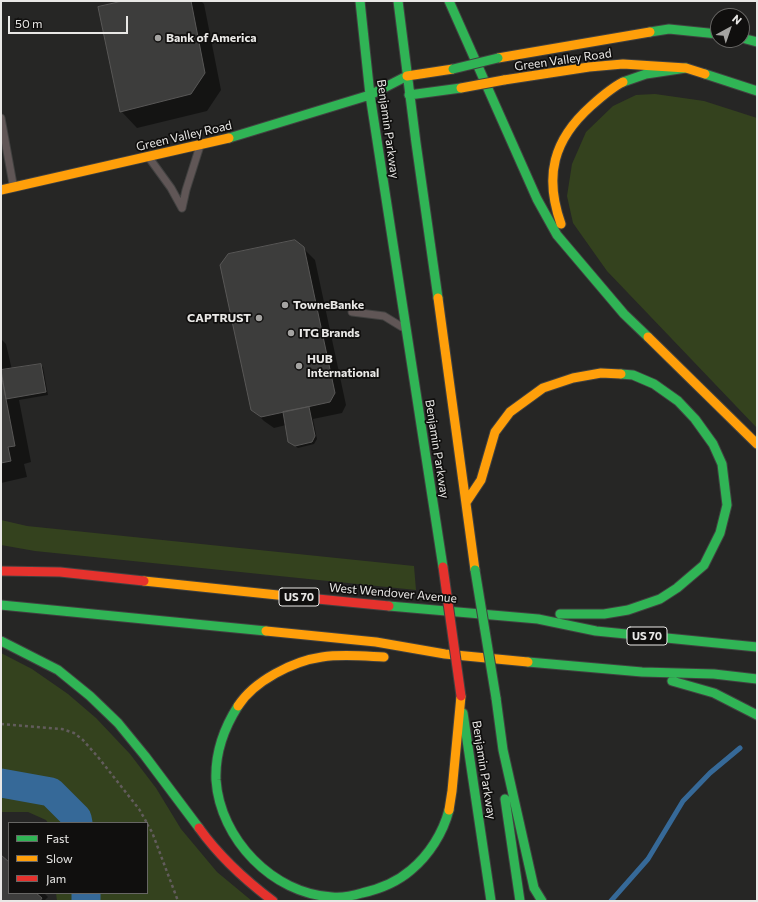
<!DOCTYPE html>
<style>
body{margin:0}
#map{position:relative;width:758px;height:902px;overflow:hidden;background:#262625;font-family:Commissioner,sans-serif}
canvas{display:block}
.frame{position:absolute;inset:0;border:2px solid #e9e8e6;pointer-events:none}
.legend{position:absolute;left:8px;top:822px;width:140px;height:72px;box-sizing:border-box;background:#100f0e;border:1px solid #676664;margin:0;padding:5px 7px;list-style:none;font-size:12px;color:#e9e8e6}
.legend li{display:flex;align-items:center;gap:8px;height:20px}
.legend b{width:20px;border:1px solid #676664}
.north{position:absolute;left:710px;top:8px;width:40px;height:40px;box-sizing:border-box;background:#100f0e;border:1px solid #676664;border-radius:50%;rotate:40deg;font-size:11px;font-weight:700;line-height:16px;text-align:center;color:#e9e8e6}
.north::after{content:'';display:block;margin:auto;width:14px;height:18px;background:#a5a4a2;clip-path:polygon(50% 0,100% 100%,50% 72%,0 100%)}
.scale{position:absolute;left:8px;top:16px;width:120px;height:18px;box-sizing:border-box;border:2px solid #e9e8e6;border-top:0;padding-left:5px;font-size:12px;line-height:14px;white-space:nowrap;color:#e9e8e6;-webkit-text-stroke:3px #100f0e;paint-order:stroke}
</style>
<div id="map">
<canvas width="758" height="902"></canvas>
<div class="frame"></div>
<ul class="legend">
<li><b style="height:5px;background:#30b455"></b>Fast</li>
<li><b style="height:5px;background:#ff9f0a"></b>Slow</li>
<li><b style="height:5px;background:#e5322d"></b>Jam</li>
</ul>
<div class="north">N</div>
<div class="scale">50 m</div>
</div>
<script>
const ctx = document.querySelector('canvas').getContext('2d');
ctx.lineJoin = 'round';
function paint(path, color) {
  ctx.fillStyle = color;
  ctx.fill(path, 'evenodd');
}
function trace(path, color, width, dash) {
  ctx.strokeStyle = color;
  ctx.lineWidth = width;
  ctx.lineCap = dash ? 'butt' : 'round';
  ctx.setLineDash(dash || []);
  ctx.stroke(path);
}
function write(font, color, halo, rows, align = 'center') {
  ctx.font = font + ' Commissioner,sans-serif';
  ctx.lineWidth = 3.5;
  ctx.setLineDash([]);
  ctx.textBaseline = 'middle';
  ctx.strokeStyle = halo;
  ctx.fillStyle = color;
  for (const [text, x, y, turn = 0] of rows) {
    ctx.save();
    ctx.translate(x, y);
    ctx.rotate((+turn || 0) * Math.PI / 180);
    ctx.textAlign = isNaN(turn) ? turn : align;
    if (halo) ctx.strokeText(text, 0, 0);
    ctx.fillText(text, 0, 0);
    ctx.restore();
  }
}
paint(new Path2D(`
 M 655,94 L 704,101 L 757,118 L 757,428 L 607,271 L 573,223 L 567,196 L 572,164 L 586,132 L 613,106 L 636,95 Z
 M 1,520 L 27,526 L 414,566 L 416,590 L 35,551 L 1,545 Z
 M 1,653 L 32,669 L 68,694 L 96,718 L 130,754 L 156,788 L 181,829 L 217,872 L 252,901 L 57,901 L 56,893 L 147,893 L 147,823 L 48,823 L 46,820 L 28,812 L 1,812 Z`), '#34421e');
paint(new Path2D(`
 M 127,1 L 201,1 L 204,4 L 221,90 L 207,111 L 137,128 L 121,111 Z
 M 303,248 L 315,260 L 346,405 L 342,413 L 313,419 L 317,439 L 314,444 L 298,448 L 292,444 L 286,425 L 274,428 L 264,421 L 252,409 Z
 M 1,339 L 6,344 L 12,370 L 40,365 L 43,367 L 48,395 L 19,400 L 31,462 L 24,464 L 27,477 L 1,483 Z
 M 1,856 L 9,863 L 9,893 L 44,893 L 48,897 L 44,901 L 1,901 Z`), '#0007');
trace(new Path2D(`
 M 611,901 L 648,859 L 683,801 L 710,773 L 740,748`), '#366998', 5);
trace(new Path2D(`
 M 1,783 L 51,792 L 77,818 L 78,823
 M 86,901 L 86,893`), '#366998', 29);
const building = new Path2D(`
 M 123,1 L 191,1 L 205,73 L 191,94 L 120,112 L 98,7 Z
 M 295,240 L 304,247 L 335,393 L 330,402 L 261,417 L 251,410 L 220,265 L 228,254 Z
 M 41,364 L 46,392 L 6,399 L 1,370 Z
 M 1,373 L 15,446 L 8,447 L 11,461 L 1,463 Z
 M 309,407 L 315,436 L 312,442 L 295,446 L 288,442 L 283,412 Z
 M 1,855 L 9,862 L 9,893 L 36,893 L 42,898 L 40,901 L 1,901 Z`);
paint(building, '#3d3d3c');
trace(building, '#585756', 1);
const lane = new Path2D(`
 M 1,118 L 13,184
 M 150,159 L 171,188 L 182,208
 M 182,208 L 186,190 L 199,149
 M 352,312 L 384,316 L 402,327`);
const fast = new Path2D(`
 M 360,1 L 370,95 L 443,567
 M 398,1 L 416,143 L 438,298
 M 449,1 L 537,199 L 557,235 L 624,314 L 648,337
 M 650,32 L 669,29 L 718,34
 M 742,38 L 757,42
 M 705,74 L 757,91
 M 623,82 L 646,74 L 686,68
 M 409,95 L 461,88
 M 229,138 L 370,95 L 407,76
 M 1,605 L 266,631
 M 389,606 L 538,619 L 596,631 L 757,647
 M 560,614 L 604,614 L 628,610 L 660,599 L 677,588 L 704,565 L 720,533 L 727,505 L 722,464 L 713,444 L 695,419 L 678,401 L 654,384 L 633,375 L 621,374
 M 1,641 L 58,670 L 90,696 L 118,723 L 145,756 L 199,828
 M 528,662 L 642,672 L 714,674 L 757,679
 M 672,681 L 714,693 L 757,715
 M 496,698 L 503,750 L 534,888 L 542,901
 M 238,706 C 224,728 215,754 216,780 C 220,839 273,894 332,897 C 342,898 352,896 362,893 C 380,889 396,883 411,870 C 429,855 443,833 449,810
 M 463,713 L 491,901
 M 505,799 L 520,901`);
const slow = new Path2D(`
 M 498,58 L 650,32
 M 407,76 L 453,69
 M 504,80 L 589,67 L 623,64 L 686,68 L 705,74
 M 1,190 L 229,138
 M 561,224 C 544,176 553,140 591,106 C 601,97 611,88 623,82
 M 438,298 L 475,570
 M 648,337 L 757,444
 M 467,501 L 481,480 L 495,432 L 510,412 L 543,388 L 573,378 L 601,373 L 621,374
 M 144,581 L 287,596
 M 266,631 L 376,642 L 445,654 L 528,662
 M 238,706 C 254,681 293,661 322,657 C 342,654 363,656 384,657
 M 449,810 L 452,791 L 461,696`);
const jam = new Path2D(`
 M 1,571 L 60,572 L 144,581
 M 287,596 L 389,606
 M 199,828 C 219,856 245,880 273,901`);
trace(lane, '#414140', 9);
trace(fast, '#414140', 11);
trace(slow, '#414140', 11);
trace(jam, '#414140', 11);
trace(new Path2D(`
 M 1,724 L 62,729 L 74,733 L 83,740 L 98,757 L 139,809 L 147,823
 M 147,824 L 152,832 L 178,901`), '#625c5c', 2.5, [3, 3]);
trace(lane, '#605656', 7);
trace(fast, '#30b455', 9);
trace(slow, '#ff9f0a', 9);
trace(jam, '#e5322d', 9);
const fastBridge = new Path2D(`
 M 453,69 L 498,58
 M 475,570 L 496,698`);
const slowBridge = new Path2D(`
 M 461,88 L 504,80`);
const jamBridge = new Path2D(`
 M 443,567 L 461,696`);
trace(fastBridge, '#414140', 11, []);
trace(slowBridge, '#414140', 11, []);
trace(jamBridge, '#414140', 11, []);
trace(fastBridge, '#30b455', 9);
trace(slowBridge, '#ff9f0a', 9);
trace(jamBridge, '#e5322d', 9);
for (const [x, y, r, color] of [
 [158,38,4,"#a5a4a2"],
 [285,305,4,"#a5a4a2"],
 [259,318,4,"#a5a4a2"],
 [291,333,4,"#a5a4a2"],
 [299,366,4,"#a5a4a2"]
]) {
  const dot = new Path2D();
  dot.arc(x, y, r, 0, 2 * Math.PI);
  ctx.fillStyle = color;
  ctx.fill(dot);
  trace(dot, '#100f0e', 1.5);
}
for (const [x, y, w] of [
 [299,597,40],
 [647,636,40]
]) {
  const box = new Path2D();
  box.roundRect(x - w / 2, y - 9, w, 18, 3);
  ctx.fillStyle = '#100f0e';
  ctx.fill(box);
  trace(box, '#e9e8e6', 1);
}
write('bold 11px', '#e9e8e6', null, [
 ["US 70",299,597],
 ["US 70",647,636]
]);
write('bold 12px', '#e9e8e6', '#100f0e', [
 ["Bank of America",166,38],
 ["TowneBanke",293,305],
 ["CAPTRUST",251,318,"right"],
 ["ITG Brands",299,333],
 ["HUB",307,359],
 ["International",307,373]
], 'left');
write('12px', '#e9e8e6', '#100f0e', [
 ["Green Valley Road",563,60,-8],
 ["Benjamin Parkway",388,129,82],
 ["Green Valley Road",184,136,-13],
 ["Benjamin Parkway",437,449,81],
 ["West Wendover Avenue",393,593,5],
 ["Benjamin Parkway",484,770,81]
]);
</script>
